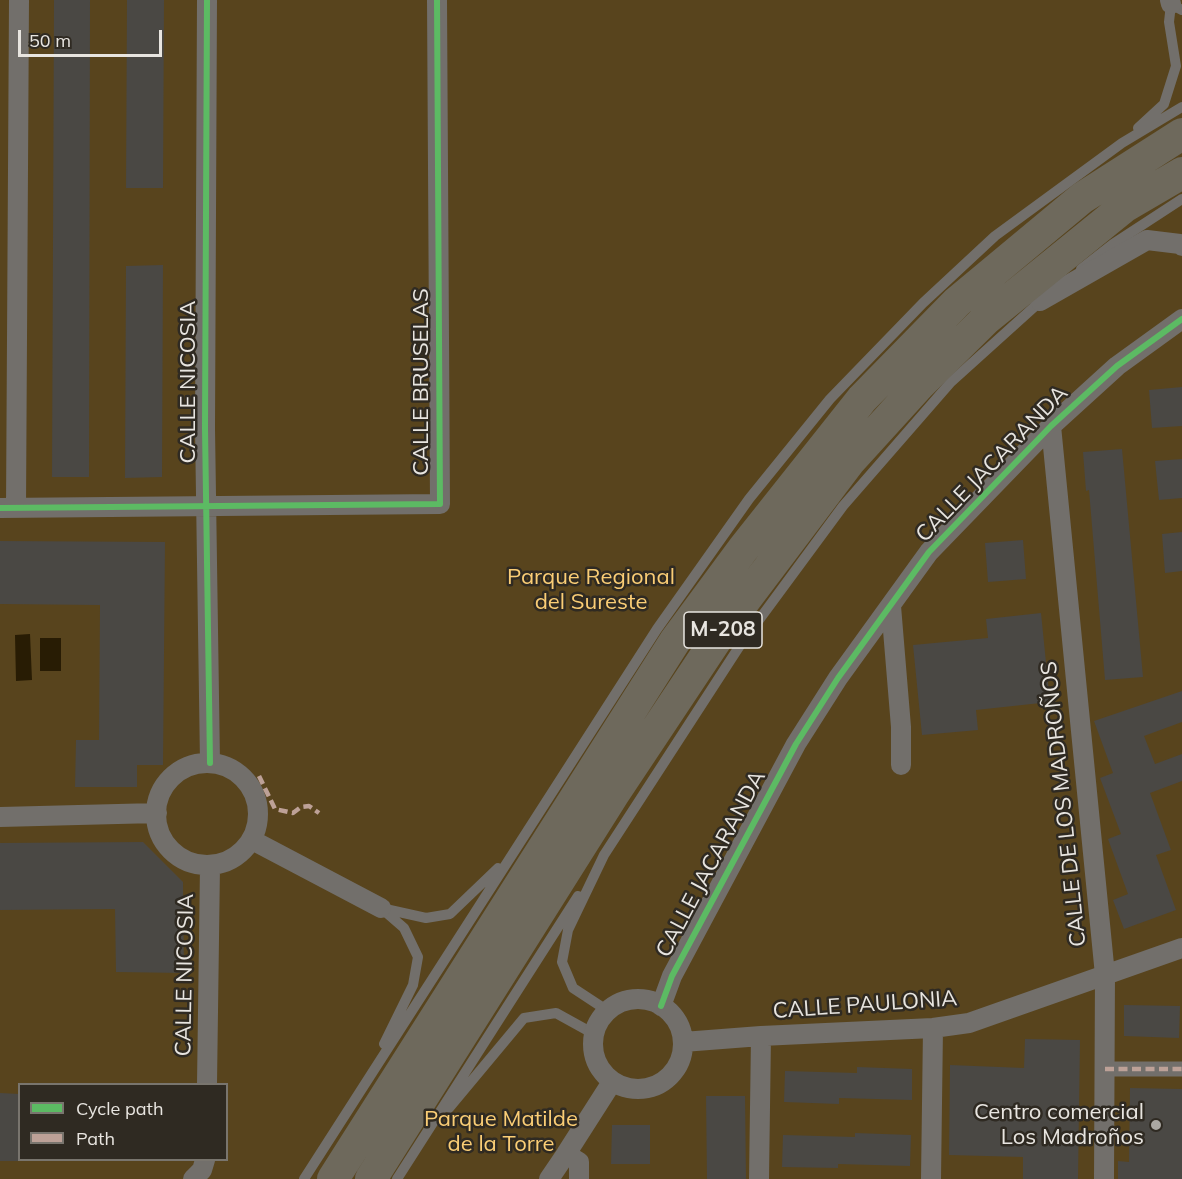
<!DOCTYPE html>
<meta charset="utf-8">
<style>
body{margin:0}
#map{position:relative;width:1182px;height:1179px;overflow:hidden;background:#36332e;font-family:Mulish,sans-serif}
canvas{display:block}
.legend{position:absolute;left:18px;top:1083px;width:210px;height:78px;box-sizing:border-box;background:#2f2a22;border:2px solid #79756e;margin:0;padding:8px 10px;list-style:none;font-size:18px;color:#e8e5e0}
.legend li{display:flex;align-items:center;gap:12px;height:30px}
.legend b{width:30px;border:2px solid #79756e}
.scale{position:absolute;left:18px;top:30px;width:144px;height:27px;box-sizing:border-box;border:3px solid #e8e5e0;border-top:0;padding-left:8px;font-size:18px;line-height:21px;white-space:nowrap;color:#e8e5e0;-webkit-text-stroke:4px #2f2a22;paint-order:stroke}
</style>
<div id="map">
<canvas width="1182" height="1179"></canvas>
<ul class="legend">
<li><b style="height:8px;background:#5cba63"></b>Cycle path</li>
<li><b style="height:8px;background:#bda197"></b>Path</li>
</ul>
<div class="scale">50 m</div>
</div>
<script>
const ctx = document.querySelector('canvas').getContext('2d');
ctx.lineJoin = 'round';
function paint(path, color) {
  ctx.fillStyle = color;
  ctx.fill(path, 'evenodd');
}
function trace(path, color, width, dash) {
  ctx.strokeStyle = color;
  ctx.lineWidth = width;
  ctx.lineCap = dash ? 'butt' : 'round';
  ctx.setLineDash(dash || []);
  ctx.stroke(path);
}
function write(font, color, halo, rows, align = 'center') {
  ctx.font = font + ' Mulish,sans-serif';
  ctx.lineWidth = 5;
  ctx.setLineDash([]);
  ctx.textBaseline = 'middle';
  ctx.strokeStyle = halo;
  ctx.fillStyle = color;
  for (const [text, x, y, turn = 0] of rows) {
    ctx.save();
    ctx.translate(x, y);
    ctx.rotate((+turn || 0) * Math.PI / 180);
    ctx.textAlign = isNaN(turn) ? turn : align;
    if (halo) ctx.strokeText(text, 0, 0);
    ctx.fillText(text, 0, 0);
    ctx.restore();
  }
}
paint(new Path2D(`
 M 0,0 L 1182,0 L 1182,1179 L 0,1179 ZM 20,1084 L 226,1084 L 226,1160 L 20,1160 Z`), '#58441d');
paint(new Path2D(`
 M 30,634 L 32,680 L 16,681 L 15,635 Z
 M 40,638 L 61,638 L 61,671 L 40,671 Z`), '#281c04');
paint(new Path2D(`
 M 54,0 L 90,0 L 89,477 L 52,477 Z
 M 127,0 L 164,0 L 163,188 L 126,188 Z
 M 163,265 L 162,477 L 125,478 L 126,266 Z
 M 1182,387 L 1182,426 L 1152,428 L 1149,390 Z
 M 1122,449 L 1143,677 L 1105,680 L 1089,490 L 1086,491 L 1083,452 Z
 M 1182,459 L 1182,498 L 1159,500 L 1155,461 Z
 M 1182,532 L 1182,571 L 1165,573 L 1162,534 Z
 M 1023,540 L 1026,579 L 988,582 L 985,543 Z
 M 0,541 L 165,542 L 163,765 L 137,765 L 137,787 L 75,787 L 76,740 L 99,740 L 100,605 L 0,604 Z
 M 1041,613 L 1050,702 L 976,710 L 978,730 L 922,735 L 913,645 L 988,638 L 986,619 Z
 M 1182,691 L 1182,722 L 1144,736 L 1155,764 L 1182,754 L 1182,781 L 1150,793 L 1171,850 L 1156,855 L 1176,910 L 1124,929 L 1113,900 L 1128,894 L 1108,839 L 1121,834 L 1100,778 L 1113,773 L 1094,721 Z
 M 143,842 L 183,882 L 184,973 L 116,972 L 115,909 L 0,910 L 0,843 Z
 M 1124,1005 L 1180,1006 L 1179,1038 L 1124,1036 Z
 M 1025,1039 L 1080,1040 L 1078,1179 L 1023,1179 L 1023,1157 L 949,1155 L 950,1065 L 1024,1068 Z
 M 857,1067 L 912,1069 L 912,1100 L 839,1098 L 839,1104 L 784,1102 L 785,1071 L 857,1073 Z
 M 1130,1088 L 1182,1089 L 1182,1179 L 1118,1179 L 1118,1161 L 1129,1162 Z
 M 0,1093 L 20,1094 L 20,1161 L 0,1161 Z
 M 706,1096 L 745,1096 L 746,1179 L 707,1179 Z
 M 612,1125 L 650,1125 L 650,1164 L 611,1164 Z
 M 855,1133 L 911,1135 L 910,1166 L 838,1164 L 838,1168 L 782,1167 L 783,1135 L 855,1137 Z`), '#4a4844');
trace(new Path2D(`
 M 1138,128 L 1164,104 L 1176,66 L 1169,22 L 1171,4 L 1182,10
 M 1081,269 L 1113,244 L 1182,199
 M 608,1011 L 573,988 L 562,962 L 568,930 L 604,855 L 739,647 L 843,506 L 951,382 L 1043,299
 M 384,1044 L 413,985 L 418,957 L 404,928 L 381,908 L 426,918 L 450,914 L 498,868
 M 449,1108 L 524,1018 L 556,1013 L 594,1034
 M 304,1179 L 657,629 L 749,499 L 830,399 L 923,303 L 995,236 L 1122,143 L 1182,107
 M 397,1179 L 578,896`), '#726f6b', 10);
trace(new Path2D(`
 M 1105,1069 L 1182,1069`), '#726f6b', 15);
trace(new Path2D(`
 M 207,0 L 205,428 L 210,763
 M 1170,0 L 1171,4
 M 1040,301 L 1147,240 L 1180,244 L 1182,246
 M 1051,426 L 1105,975 L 1104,1179
 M 0,508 L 440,504 L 437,0
 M 16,508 L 19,0
 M 891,606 L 901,727 L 901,765
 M156 814a51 51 0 1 1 102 0a51 51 0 1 1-102 0Z
 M 0,817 L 157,813
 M 252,840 L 381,908
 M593 1044a45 45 0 1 1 90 0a45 45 0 1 1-90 0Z
 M 661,1006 L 672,976 L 796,744 L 838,678 L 929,552 L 1051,426 L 1117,366 L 1182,319
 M 683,1042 L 761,1036 L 933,1028 L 969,1023 L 1182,948
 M 207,1084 L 210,866
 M 193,1179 L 202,1170 L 205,1160
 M 549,1179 L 566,1154
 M 579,1179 L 579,1162 L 566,1154 L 612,1082
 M 759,1179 L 761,1036
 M 931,1179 L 933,1028`), '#726f6b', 20);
trace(new Path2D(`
 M 333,1179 L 675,641 L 743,549 L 862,399 L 957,302 L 1082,198 L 1182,134
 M 371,1179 L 613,795 L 726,625 L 849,462 L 920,384 L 986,319 L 1124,207 L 1182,173`), '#6e695c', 32);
trace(new Path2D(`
 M 259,776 L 275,809 L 293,813 L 301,807 L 309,806 L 319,813
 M 1105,1069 L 1182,1069`), '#bda197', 4.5, [9, 4.5]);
trace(new Path2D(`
 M 207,0 L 205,428 L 210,763
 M 0,508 L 440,504 L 437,0
 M 661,1006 L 672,976 L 796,744 L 838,678 L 929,552 L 1051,426 L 1117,366 L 1182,319`), '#5cba63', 6);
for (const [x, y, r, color] of [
 [1156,1125,6,"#aaa7a2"]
]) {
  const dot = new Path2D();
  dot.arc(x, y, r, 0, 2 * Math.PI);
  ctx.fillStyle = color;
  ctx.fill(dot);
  trace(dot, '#2f2a22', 2);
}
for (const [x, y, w] of [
 [723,630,78]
]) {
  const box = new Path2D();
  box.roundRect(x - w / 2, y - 18, w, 36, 4.5);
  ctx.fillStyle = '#2f2a22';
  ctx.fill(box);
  trace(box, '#e8e5e0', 1.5);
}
write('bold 21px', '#e8e5e0', null, [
 ["M-208",723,630]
]);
write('22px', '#e8e5e0', '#2f2a22', [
 ["CALLE NICOSIA",188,382,-90],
 ["CALLE BRUSELAS",421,382,-90],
 ["CALLE JACARANDA",992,464,-46],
 ["CALLE DE LOS MADROÑOS",1064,804,-96],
 ["CALLE JACARANDA",711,864,-62],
 ["CALLE NICOSIA",185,975,-89],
 ["CALLE PAULONIA",865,1005,-4]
]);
write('22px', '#facd75', '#2f2a22', [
 ["Parque Regional",591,577],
 ["del Sureste",591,602],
 ["Parque Matilde",501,1119],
 ["de la Torre",501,1144]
]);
write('22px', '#e8e5e0', '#2f2a22', [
 ["Centro comercial",1144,1112],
 ["Los Madroños",1144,1137]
], 'right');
</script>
